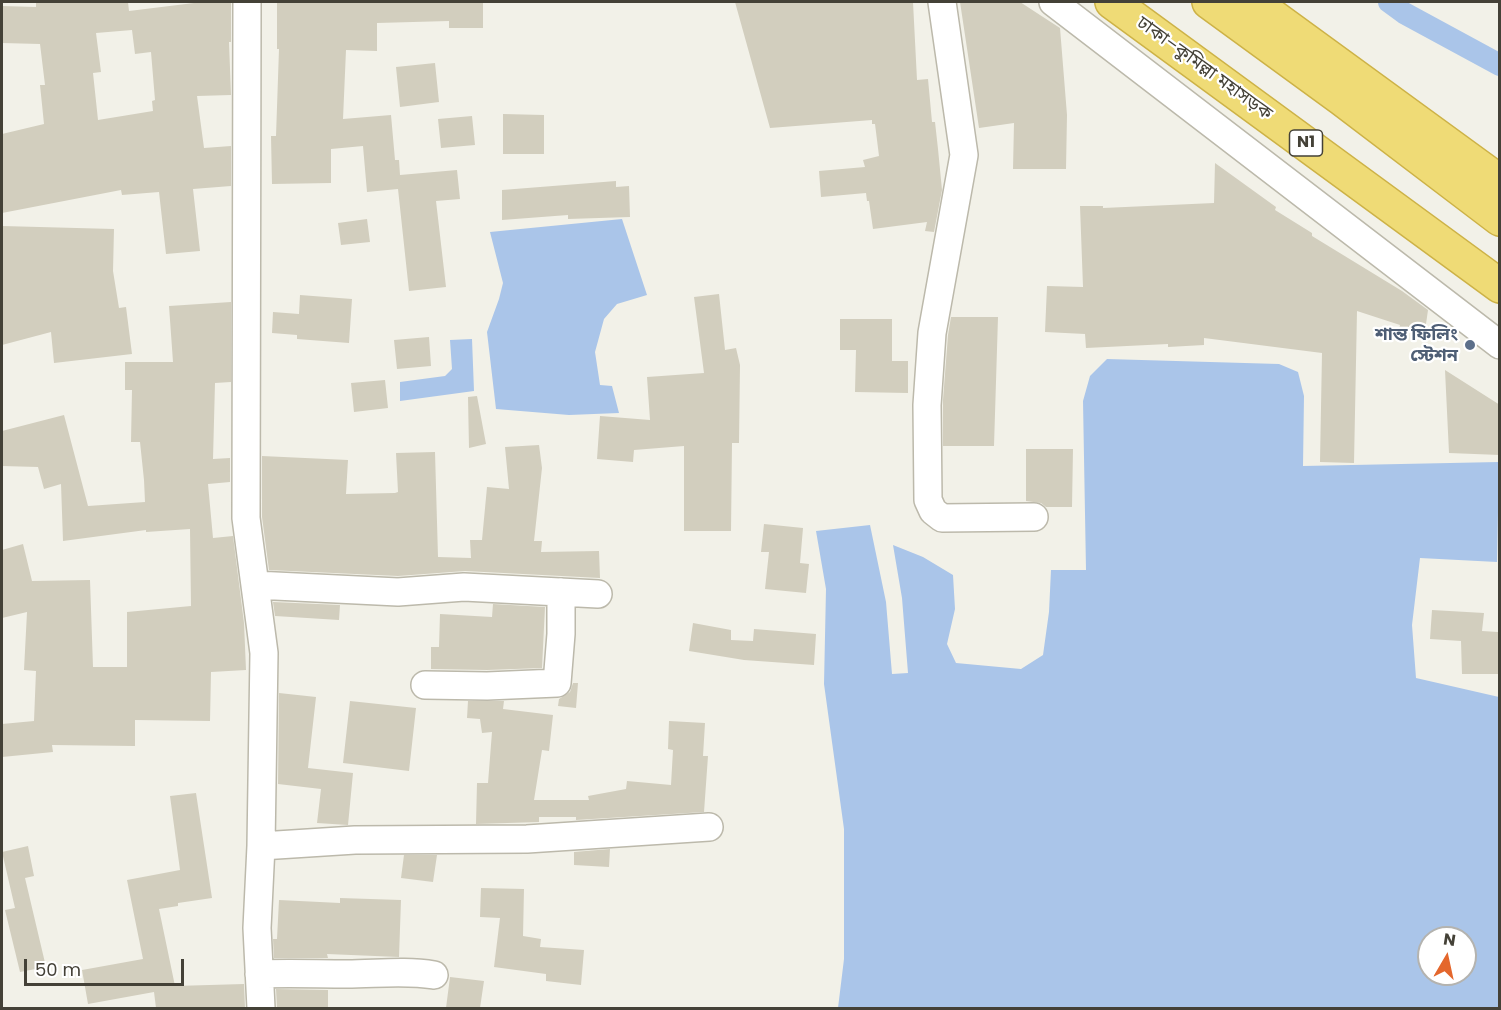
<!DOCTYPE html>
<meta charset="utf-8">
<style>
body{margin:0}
#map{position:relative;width:1501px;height:1010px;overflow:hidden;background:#f2f1e8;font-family:Poppins,sans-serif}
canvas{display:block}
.frame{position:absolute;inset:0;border:3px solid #444137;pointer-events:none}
.north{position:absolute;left:1417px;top:926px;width:60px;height:60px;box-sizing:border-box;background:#fff;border:2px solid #b4b3af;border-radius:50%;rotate:9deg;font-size:16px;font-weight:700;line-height:24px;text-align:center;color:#444137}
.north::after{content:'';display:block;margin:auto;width:21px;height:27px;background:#e4672d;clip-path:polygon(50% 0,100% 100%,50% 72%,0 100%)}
.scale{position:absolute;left:24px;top:959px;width:160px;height:27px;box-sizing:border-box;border:3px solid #444137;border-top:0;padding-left:8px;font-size:18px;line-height:21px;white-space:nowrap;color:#444137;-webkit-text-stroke:4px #fff;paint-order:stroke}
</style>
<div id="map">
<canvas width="1501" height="1010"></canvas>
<div class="frame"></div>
<div class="north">N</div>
<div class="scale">50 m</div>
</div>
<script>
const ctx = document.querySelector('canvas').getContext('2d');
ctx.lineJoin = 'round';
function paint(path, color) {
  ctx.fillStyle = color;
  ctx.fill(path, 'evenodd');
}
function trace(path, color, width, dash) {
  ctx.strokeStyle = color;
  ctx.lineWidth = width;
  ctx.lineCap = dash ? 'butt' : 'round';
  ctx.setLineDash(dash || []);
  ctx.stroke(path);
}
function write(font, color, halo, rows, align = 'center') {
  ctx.font = font + ' Poppins,"Noto Sans Bengali",sans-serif';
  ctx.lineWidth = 4.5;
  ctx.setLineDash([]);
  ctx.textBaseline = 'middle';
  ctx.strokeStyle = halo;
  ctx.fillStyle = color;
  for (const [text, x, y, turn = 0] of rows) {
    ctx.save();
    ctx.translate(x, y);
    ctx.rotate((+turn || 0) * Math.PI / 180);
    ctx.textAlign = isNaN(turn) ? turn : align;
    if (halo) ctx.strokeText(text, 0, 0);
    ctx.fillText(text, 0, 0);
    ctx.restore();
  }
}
paint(new Path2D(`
 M 622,219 L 647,295 L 617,304 L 604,319 L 595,352 L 600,385 L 612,386 L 619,413 L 569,415 L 496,409 L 487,332 L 499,299 L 503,283 L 490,232 Z
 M 472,339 L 474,391 L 400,401 L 400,382 L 445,376 L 452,369 L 450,340 Z
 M 1107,359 L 1279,364 L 1298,372 L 1304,396 L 1303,466 L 1499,462 L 1497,562 L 1420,558 L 1412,625 L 1416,678 L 1499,697 L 1499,1008 L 838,1008 L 844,959 L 844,829 L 824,684 L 826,589 L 816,531 L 870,525 L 886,602 L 892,674 L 908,673 L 902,598 L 893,545 L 923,557 L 953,575 L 955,609 L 947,644 L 956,663 L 1021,669 L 1043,655 L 1049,612 L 1051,570 L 1086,570 L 1083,401 L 1090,376 ZM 1429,938 L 1465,938 L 1465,974 L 1429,974 Z`), '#aac5e9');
trace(new Path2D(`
 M 1389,2 L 1404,13 L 1500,65`), '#aac5e9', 22);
paint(new Path2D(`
 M 36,2 L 128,2 L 129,11 L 202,2 L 231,2 L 231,42 L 229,42 L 231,95 L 197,96 L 204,148 L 231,146 L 231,186 L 193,189 L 200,251 L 166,254 L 159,192 L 122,195 L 121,190 L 2,213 L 2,134 L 44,124 L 40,85 L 45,85 L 40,44 L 2,43 L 2,6 L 36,7 ZM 132,30 L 135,54 L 151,52 L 155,100 L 152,101 L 153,111 L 98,120 L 93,73 L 101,72 L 96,33 Z
 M 277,2 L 483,2 L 483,28 L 449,28 L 449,21 L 377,23 L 377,51 L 346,50 L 343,119 L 391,115 L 395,160 L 399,160 L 400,175 L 457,170 L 460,199 L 436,201 L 446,287 L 409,291 L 398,189 L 367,192 L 363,146 L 331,149 L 331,183 L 272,184 L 271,136 L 276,136 L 279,49 L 277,49 Z
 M 735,2 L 913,2 L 917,80 L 928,79 L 932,122 L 935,122 L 938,149 L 942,190 L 934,232 L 925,231 L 927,222 L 873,229 L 869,201 L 867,201 L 866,193 L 821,197 L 819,171 L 865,167 L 863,160 L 879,156 L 875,124 L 872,124 L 872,120 L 770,128 Z
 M 960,2 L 1020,2 L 1060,28 L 1067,115 L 1066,169 L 1013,169 L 1014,123 L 979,128 Z
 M 435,63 L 439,102 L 400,107 L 396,67 Z
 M 503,114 L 544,115 L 544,154 L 503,154 Z
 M 472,116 L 475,145 L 441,148 L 438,119 Z
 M 1215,163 L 1276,207 L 1275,210 L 1312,233 L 1312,236 L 1402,291 L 1428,310 L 1425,331 L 1399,329 L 1400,325 L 1357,311 L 1354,463 L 1320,462 L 1322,353 L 1204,338 L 1204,345 L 1168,347 L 1168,344 L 1086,348 L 1085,334 L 1045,332 L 1047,286 L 1083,287 L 1080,206 L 1103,206 L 1103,208 L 1214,203 Z
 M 616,181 L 616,187 L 629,186 L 630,217 L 568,219 L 568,215 L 502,220 L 502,190 Z
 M 367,219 L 370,242 L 341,245 L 338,223 Z
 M 2,226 L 114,229 L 113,271 L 119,308 L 126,307 L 132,354 L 54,363 L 51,332 L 2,345 Z
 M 719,294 L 725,350 L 736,348 L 740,365 L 739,443 L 732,443 L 731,531 L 684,531 L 684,446 L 634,450 L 633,462 L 597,459 L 600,416 L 650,420 L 647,377 L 704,373 L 694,297 Z
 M 300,295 L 352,299 L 349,343 L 297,339 L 297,335 L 272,333 L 273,312 L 299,314 Z
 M 231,302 L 231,382 L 215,383 L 213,459 L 230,458 L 230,482 L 208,484 L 213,538 L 233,536 L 244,623 L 246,670 L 211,672 L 210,721 L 135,720 L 135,746 L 52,745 L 53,752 L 2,757 L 2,724 L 34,721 L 36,671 L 24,670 L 27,612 L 2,618 L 2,550 L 23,544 L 32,581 L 90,580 L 93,667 L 127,667 L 127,612 L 191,606 L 190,529 L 146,532 L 146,530 L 63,541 L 61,484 L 44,489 L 38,467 L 2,466 L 2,431 L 64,415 L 88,506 L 145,502 L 144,480 L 140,442 L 131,442 L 132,390 L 125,390 L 125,362 L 173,362 L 169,306 Z
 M 951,317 L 998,317 L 994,446 L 943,446 L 943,400 L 948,335 Z
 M 840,319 L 892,319 L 892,361 L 908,361 L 908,393 L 855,392 L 856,350 L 840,350 Z
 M 429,337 L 431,366 L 397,369 L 394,340 Z
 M 1445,370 L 1500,405 L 1500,455 L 1449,453 Z
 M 385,380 L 388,408 L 354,412 L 351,383 Z
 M 477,396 L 486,444 L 469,448 L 468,397 Z
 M 539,445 L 542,468 L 534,541 L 542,541 L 541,552 L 599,551 L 600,578 L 465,571 L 398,576 L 269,570 L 262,517 L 262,456 L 348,460 L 346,494 L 395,493 L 398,492 L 396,453 L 435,452 L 438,557 L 471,558 L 470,540 L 482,540 L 487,487 L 509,489 L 505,447 Z
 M 1026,449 L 1073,449 L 1072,507 L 1046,507 L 1041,503 L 1026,501 Z
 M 764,524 L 803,528 L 800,563 L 809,564 L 806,593 L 765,589 L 769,552 L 761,552 Z
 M 273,602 L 340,605 L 339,620 L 275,616 Z
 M 493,604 L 545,607 L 542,668 L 487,670 L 431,669 L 431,647 L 439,647 L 440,614 L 492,617 Z
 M 1432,610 L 1484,613 L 1482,631 L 1498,632 L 1499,674 L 1462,674 L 1461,641 L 1430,639 Z
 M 693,623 L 731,630 L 731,640 L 753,641 L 754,629 L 816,634 L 814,665 L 744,660 L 689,651 Z
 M 573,683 L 578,683 L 576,708 L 558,706 L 559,699 L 570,692 Z
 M 279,693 L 316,697 L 308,768 L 353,773 L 348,825 L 317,823 L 321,789 L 278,784 Z
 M 350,701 L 416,708 L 409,771 L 343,763 Z
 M 468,701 L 504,701 L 503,709 L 553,715 L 549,751 L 542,750 L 534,800 L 589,800 L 588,796 L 626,789 L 627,781 L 671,785 L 673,750 L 668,749 L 669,721 L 705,723 L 703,756 L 708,756 L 704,812 L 576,820 L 576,817 L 539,817 L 539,822 L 476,824 L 477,783 L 488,783 L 492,732 L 482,733 L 480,719 L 467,718 Z
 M 196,793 L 212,898 L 178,903 L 178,906 L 159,909 L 175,986 L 244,984 L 245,1008 L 156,1008 L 154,992 L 88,1004 L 82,970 L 143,959 L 127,880 L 180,870 L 170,796 Z
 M 28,846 L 34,876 L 25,878 L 46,967 L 20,972 L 5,910 L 15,908 L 2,852 Z
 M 610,849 L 609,867 L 574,865 L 574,852 Z
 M 404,855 L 437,855 L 433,882 L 401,878 Z
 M 481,888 L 524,889 L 523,936 L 541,939 L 540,947 L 584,950 L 581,985 L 546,981 L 546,974 L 494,967 L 500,918 L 480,917 Z
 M 340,898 L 401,900 L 399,957 L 327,954 L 328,958 L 274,958 L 273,939 L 277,939 L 279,900 L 340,903 Z
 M 450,977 L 484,981 L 480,1008 L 446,1008 Z
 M 276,989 L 328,990 L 328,1008 L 277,1008 Z`), '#d2cebe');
const minor = new Path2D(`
 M 247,2 L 246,518 L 264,653 L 261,846 L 257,928 L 261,1008
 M 942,2 L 964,155 L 932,333 L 927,405 L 928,500 L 933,511 L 942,518 L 1034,517
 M 1053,2 L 1500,345
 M 255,585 L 398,592 L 464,587 L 598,594
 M 425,685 L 487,686 L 557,683 L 561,634 L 561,592
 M 261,846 L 355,840 L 527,839 L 709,827
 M 259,974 C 288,973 318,974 347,974 C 376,974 405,970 434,975`);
const highway = new Path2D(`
 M 1112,2 L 1500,286
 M 1209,2 L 1342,99 L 1500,219
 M 1253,2 L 1500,182`);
trace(minor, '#bcb9ab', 30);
trace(highway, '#cdb247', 36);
trace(minor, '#fff', 27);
trace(highway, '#efdb76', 33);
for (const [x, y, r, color] of [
 [1470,345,6,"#5c6f8a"]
]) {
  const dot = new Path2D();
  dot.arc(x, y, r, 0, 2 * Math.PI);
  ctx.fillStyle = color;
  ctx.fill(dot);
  trace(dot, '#fff', 2);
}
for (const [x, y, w] of [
 [1306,143,33]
]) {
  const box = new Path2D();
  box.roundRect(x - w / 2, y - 13, w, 26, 4.5);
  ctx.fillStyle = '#fff';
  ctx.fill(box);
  trace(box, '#444137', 1.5);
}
write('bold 16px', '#444137', null, [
 ["N1",1306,143]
]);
write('18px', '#444137', '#fff', [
 ["ঢাকা–কুমিল্লা মহাসড়ক",1204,69,36]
]);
write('bold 18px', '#4e5e75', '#fff', [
 ["শান্ত ফিলিং",1458,335],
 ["স্টেশন",1458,356]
], 'right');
</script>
